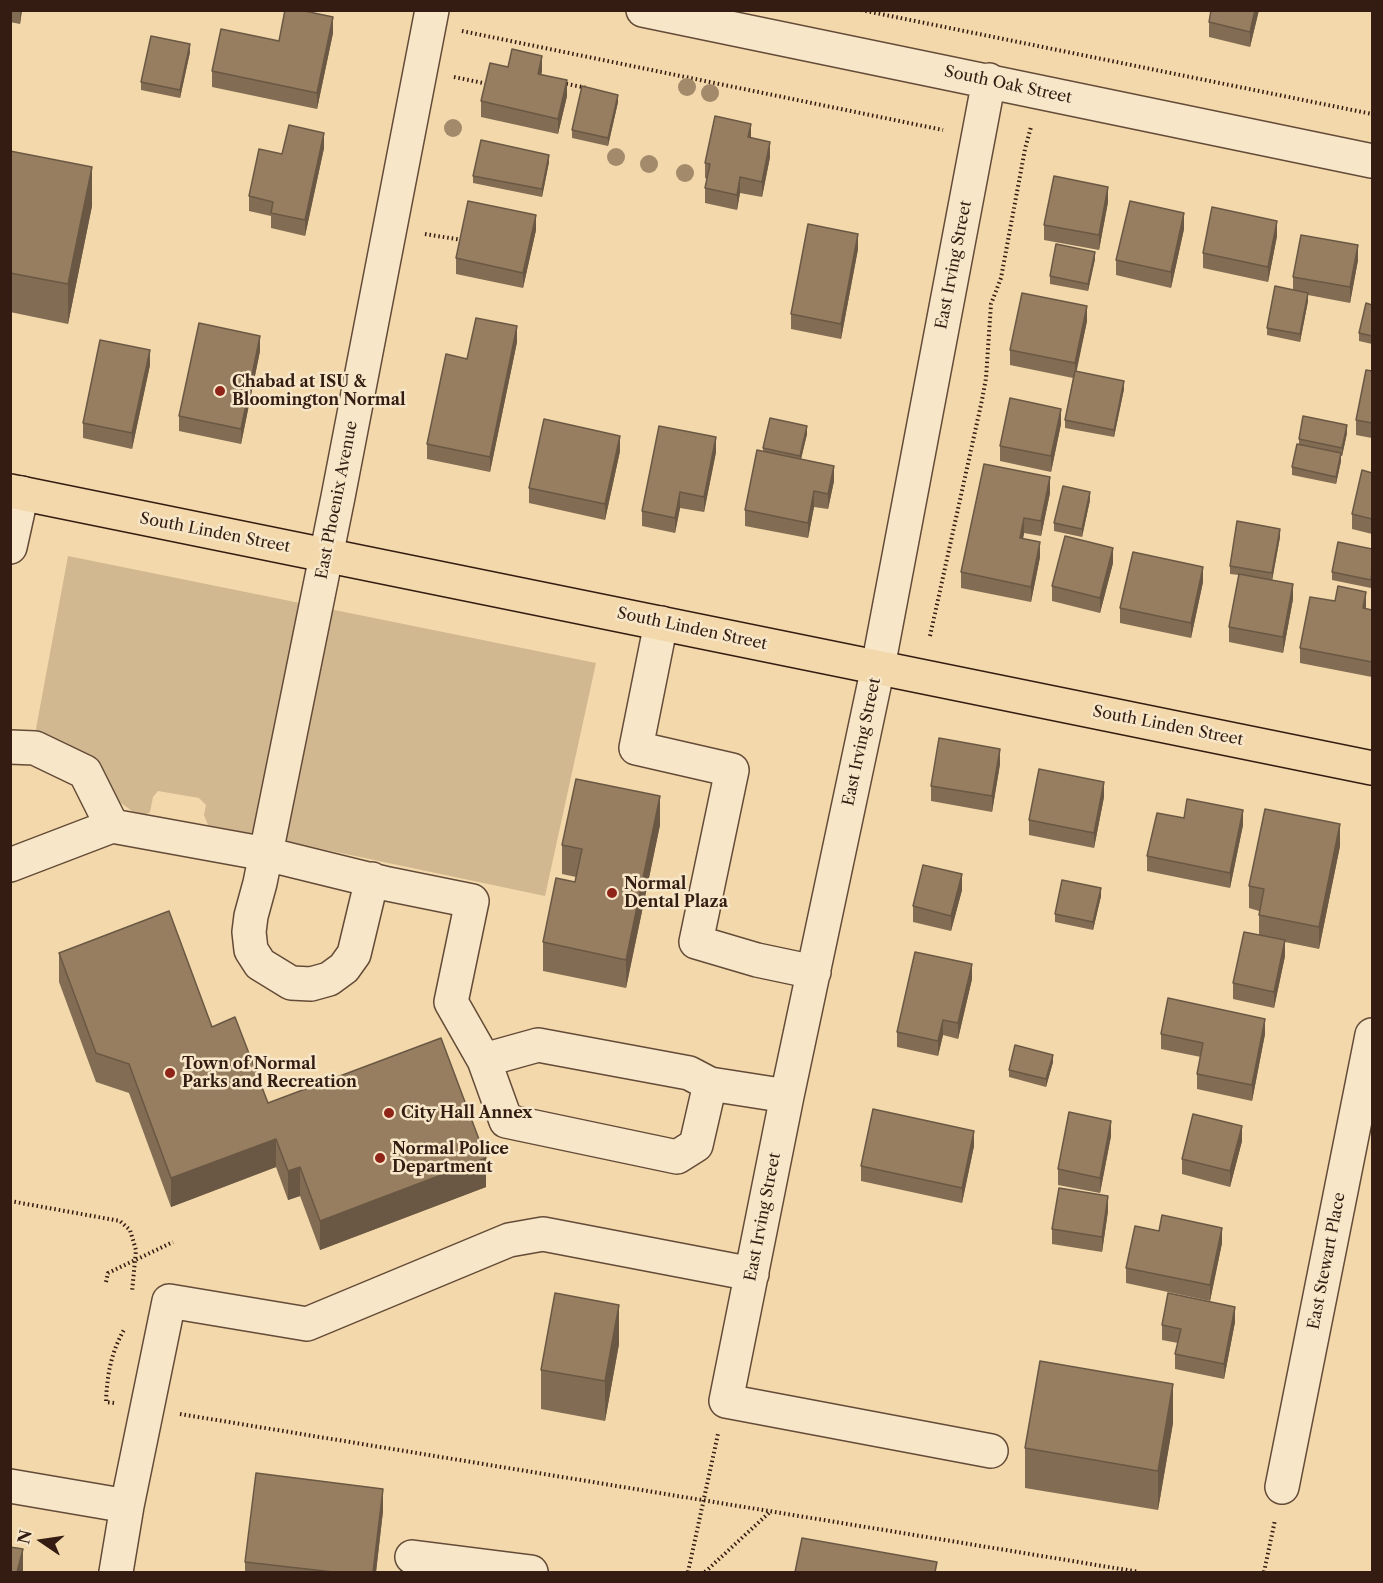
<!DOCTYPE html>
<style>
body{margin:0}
#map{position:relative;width:1383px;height:1583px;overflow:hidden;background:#f2d8aa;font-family:"Libre Caslon Text",serif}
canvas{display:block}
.frame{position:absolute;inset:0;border:12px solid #341c12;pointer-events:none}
.north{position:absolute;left:12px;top:1511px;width:60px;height:60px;-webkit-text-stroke:4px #f7e6c8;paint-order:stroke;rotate:283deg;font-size:16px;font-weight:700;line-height:24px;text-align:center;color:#341c12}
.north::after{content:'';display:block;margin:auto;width:21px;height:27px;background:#341c12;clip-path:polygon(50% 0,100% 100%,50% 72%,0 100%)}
</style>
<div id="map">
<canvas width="1383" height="1583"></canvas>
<div class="frame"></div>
<div class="north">N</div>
</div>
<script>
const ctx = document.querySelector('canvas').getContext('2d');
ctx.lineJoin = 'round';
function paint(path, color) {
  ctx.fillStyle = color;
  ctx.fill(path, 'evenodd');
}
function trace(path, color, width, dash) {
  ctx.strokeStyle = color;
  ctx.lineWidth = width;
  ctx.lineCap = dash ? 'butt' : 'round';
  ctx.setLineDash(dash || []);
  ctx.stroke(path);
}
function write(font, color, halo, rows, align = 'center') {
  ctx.font = font + ' "Libre Caslon Text",serif';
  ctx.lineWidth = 5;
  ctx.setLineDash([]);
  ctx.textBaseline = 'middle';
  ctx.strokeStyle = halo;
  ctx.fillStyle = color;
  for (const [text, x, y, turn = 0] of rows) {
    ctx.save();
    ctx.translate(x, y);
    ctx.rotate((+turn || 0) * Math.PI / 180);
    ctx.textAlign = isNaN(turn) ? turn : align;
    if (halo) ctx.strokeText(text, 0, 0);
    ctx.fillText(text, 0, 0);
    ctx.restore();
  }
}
paint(new Path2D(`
 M 68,556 L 596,663 L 545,896 L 208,825 L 204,815 L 206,805 L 199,798 L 158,791 L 153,797 L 150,812 L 145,815 L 136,814 L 121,803 L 105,779 L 35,734 Z`), '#d2b890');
const minor = new Path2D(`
 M 643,10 L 1372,161
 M 989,80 L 878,667 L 787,1096 L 726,1401 L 991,1451
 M 10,547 L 22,493
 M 661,623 L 636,748 L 732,770 L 696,942 L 757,960 L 814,972
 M 10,747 L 35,748 L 85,772 L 112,826
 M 10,865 L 112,826 L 266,854 L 388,884 L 472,901 L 451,1002 L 484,1060 L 506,1121 L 677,1157 L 696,1145 L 710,1084
 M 372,879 L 354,954 L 344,968 L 329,979 L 311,984 L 291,983 L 260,964 L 251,950 L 249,932 L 251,916 L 260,883 L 338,497 L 432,10
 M 484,1060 L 538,1045 L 689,1073 L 710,1084 L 787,1096
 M 10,1486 L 127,1506
 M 1282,1487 L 1372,1035
 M 412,1557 L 531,1572
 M 116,1572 L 127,1506 L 169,1301 L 307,1324 L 509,1240 L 543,1234 L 752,1274`);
const major = new Path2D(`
 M 10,491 L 1372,768`);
trace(minor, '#644b38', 36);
trace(major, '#341c12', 36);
trace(new Path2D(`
 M 861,10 L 1372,114
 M 462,31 L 943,130
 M 454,77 L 488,84
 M 562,83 L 587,88
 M 425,234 L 462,240
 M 930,636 L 982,400 L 986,378 L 991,304 L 1001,278 L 1025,149 L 1031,127
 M 10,1201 L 120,1221 L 130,1230 L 136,1250 L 132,1292
 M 106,1282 L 108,1273 L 173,1242
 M 114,1403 L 106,1402 C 107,1375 111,1352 125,1328
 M 180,1414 L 1139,1572
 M 688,1572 L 718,1434
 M 705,1572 L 771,1511
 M 1264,1572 L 1275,1520`), '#341c12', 4, [1.5, 3]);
trace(minor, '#f7e6c8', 33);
trace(major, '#f2d8aa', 33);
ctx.fillStyle = '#a38a6b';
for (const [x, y] of [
 [687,87],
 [710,93],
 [453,128],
 [616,157],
 [649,164],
 [685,173]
]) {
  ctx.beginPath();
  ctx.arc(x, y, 9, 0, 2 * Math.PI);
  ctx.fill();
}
paint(new Path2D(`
 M 10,10 L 22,10 L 20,24 L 10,22 Z
 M 1259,10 L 1250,47 L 1209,37 L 1209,22 Z
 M 333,33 L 317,109 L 212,87 L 212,71 L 279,41 Z
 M 190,52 L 180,98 L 141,90 L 141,82 Z
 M 508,67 L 542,71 L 541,75 L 567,96 L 558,134 L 481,117 L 481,101 Z
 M 618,102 L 608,146 L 572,138 L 572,130 Z
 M 751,138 L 770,157 L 762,197 L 740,193 L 737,210 L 705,203 L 705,188 L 707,179 L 705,178 L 705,163 Z
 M 324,148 L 305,236 L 271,228 L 271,216 L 249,211 L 249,196 L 282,154 Z
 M 10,151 L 92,206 L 68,324 L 10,312 Z
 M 549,162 L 542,197 L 473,183 L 473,176 Z
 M 1108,202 L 1099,250 L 1044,240 L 1044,225 Z
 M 1184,229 L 1171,288 L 1116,275 L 1116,260 Z
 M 536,230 L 523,288 L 456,274 L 456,258 Z
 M 1277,236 L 1268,282 L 1203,268 L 1203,253 Z
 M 858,249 L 841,339 L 791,329 L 791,314 Z
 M 1095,259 L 1088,291 L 1050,284 L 1050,276 Z
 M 1358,260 L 1350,303 L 1308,295 L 1308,301 L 1300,342 L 1267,335 L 1267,328 L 1293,290 L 1293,277 Z
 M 1372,281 L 1372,344 L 1359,341 L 1359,333 L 1371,304 L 1371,290 Z
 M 1087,321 L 1076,371 L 1124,389 L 1114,437 L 1065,428 L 1065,420 L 1073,378 L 1010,365 L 1010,350 Z
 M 517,342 L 490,472 L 427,459 L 427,444 L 467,359 Z
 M 260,351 L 241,444 L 179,431 L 179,416 Z
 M 150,365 L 132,449 L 83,438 L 83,423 Z
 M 1372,371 L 1372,438 L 1356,435 L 1356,420 Z
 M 1061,424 L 1051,472 L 1000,461 L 1000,446 Z
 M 1347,433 L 1342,456 L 1341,456 L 1341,461 L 1336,484 L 1292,475 L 1292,467 L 1299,444 L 1299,439 Z
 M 807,434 L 801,459 L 834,481 L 828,509 L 814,507 L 808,538 L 745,526 L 745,510 L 763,451 L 763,448 Z
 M 620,451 L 605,520 L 529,503 L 529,488 Z
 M 716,452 L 704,512 L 680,508 L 675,533 L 642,526 L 642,511 Z
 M 1372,473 L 1372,534 L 1352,529 L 1352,514 Z
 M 1050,493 L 1041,536 L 1024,533 L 1023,539 L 1040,557 L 1031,602 L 961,588 L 961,572 Z
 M 1090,500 L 1082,537 L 1054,531 L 1054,523 Z
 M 1280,537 L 1272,580 L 1293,599 L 1283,653 L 1229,642 L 1229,627 L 1239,575 L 1230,574 L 1230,566 Z
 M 1372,549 L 1372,580 L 1371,588 L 1332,580 L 1332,572 Z
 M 1113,563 L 1100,613 L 1052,601 L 1052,586 Z
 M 1203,582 L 1191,638 L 1120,623 L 1120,608 Z
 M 1366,607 L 1366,609 L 1372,610 L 1372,677 L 1300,663 L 1300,648 Z
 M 1000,764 L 992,812 L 931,801 L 931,786 Z
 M 1104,797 L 1094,848 L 1029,835 L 1029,820 Z
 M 1184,818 L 1243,825 L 1230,888 L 1147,871 L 1147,856 Z
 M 660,825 L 626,988 L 543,971 L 543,942 L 575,882 L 576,877 L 562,874 L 562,845 Z
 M 1340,846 L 1319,949 L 1285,942 L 1285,956 L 1274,1008 L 1233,999 L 1233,983 L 1259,935 L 1259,911 L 1249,908 L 1249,886 Z
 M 962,890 L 951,931 L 913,922 L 913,906 Z
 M 1101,896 L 1093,930 L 1055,922 L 1055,914 Z
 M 59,953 L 268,1103 L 486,1187 L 320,1250 L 300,1196 L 288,1200 L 276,1167 L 171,1207 L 129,1093 L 96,1082 L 59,982 Z
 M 972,979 L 958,1039 L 943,1035 L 938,1056 L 897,1047 L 897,1032 Z
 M 1161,1034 L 1265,1034 L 1252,1101 L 1197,1089 L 1197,1074 L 1201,1057 L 1161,1049 Z
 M 1053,1062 L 1046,1087 L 1009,1077 L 1009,1070 Z
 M 1111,1136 L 1100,1193 L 1058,1185 L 1058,1169 Z
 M 1242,1141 L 1230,1187 L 1182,1174 L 1182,1159 Z
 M 974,1146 L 962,1203 L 861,1181 L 861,1166 Z
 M 1108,1211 L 1102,1252 L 1052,1244 L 1052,1229 Z
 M 1159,1231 L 1222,1243 L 1210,1301 L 1126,1283 L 1126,1268 Z
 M 1235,1322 L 1224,1379 L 1175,1369 L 1175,1354 L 1178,1343 L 1162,1340 L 1162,1325 Z
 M 619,1344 L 605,1421 L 541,1409 L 541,1370 Z
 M 1173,1423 L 1158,1510 L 1025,1488 L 1025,1448 Z
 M 383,1511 L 376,1572 L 245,1572 L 245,1562 Z`), '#826c53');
paint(new Path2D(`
 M 20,10 L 22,10 L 20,24 Z
 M 1255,10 L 1259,10 L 1250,47 L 1250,32 Z
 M 333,17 L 333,33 L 317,109 L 317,93 Z
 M 190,44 L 190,52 L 180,98 L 180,90 Z
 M 542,56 L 542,71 L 538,89 L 538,74 Z
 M 567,80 L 567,96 L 558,134 L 558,119 Z
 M 618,95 L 618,102 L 608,146 L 608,138 Z
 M 751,124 L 751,139 L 748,137 Z
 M 324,133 L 324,148 L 305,236 L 305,220 Z
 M 770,142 L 770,157 L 762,197 L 762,182 Z
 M 549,155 L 549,162 L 542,197 L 542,189 Z
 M 92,167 L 92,206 L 68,324 L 68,284 Z
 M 740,177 L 740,193 L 737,210 L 737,195 Z
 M 1108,187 L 1108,202 L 1099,250 L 1099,235 Z
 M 1184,213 L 1184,229 L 1171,288 L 1171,272 Z
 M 536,215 L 536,230 L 523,288 L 523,273 Z
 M 1277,221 L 1277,236 L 1268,282 L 1268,267 Z
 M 858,234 L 858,249 L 841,339 L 841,324 Z
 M 1358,245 L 1358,260 L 1350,303 L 1350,287 Z
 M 1095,252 L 1095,259 L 1088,291 L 1088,284 Z
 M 1308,293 L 1308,301 L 1300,342 L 1300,334 Z
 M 1087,306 L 1087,321 L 1075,379 L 1075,363 Z
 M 517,326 L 517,342 L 490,472 L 490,457 Z
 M 260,336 L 260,351 L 241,444 L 241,429 Z
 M 150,350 L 150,365 L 132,449 L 132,433 Z
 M 1124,381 L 1124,389 L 1114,437 L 1114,430 Z
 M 1061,409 L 1061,424 L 1051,472 L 1051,456 Z
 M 1347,425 L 1347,433 L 1342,456 L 1342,448 Z
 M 807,426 L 807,434 L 800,463 L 800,456 Z
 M 620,436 L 620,451 L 605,520 L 605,504 Z
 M 716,437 L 716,452 L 704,512 L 704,497 Z
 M 1341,453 L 1341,461 L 1336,484 L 1336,477 Z
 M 834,466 L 834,481 L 828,509 L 828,494 Z
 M 1050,477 L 1050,493 L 1041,536 L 1041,521 Z
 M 814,491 L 814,507 L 808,538 L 808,523 Z
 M 680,492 L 680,508 L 675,533 L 675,518 Z
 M 1090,492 L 1090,500 L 1082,537 L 1082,529 Z
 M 1024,518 L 1024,533 L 1020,553 L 1020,538 Z
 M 1280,529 L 1280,537 L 1272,581 L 1272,573 Z
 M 1040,542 L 1040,557 L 1031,602 L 1031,587 Z
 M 1113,548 L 1113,563 L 1100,613 L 1100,598 Z
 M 1203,567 L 1203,582 L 1191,638 L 1191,623 Z
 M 1293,584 L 1293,599 L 1283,653 L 1283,637 Z
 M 1366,592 L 1366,607 L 1363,624 L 1363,608 Z
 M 1000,749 L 1000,764 L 992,812 L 992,796 Z
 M 1104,782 L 1104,797 L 1094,848 L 1094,833 Z
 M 660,796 L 660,825 L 626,988 L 626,960 Z
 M 1243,810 L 1243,825 L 1230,888 L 1230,873 Z
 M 1340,824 L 1340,846 L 1319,949 L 1319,927 Z
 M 962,874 L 962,890 L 951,931 L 951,916 Z
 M 1101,888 L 1101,896 L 1093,930 L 1093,922 Z
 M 1285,940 L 1285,956 L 1274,1008 L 1274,992 Z
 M 972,964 L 972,979 L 958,1039 L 958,1023 Z
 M 1265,1019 L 1265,1034 L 1252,1101 L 1252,1085 Z
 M 943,1020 L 943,1035 L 938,1056 L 938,1041 Z
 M 1053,1055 L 1053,1062 L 1046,1087 L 1046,1079 Z
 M 1111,1121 L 1111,1136 L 1100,1193 L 1100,1178 Z
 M 1242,1126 L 1242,1141 L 1230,1187 L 1230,1171 Z
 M 974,1131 L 974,1146 L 962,1203 L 962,1188 Z
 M 276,1139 L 276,1167 L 171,1207 L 171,1178 Z
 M 486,1158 L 486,1187 L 320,1250 L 320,1221 Z
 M 300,1167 L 300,1196 L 288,1200 L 288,1171 Z
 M 1108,1196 L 1108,1211 L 1102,1252 L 1102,1237 Z
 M 1222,1228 L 1222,1243 L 1210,1301 L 1210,1285 Z
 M 619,1305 L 619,1344 L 605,1421 L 605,1381 Z
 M 1235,1307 L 1235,1322 L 1224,1379 L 1224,1364 Z
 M 1173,1384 L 1173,1423 L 1158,1510 L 1158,1471 Z
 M 383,1489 L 383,1511 L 376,1572 L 373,1572 Z
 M 23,1549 L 23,1572 L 17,1572 Z`), '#6a5844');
const building = new Path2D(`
 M 285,10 L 300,10 L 333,17 L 317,93 L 212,71 L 221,29 L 279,41 Z
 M 1211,10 L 1255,10 L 1250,32 L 1209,22 Z
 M 151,36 L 190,44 L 180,90 L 141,82 Z
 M 512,49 L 542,56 L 538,74 L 567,80 L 558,119 L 481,101 L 490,63 L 508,67 Z
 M 582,86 L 618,95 L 608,138 L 572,130 Z
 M 715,116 L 751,124 L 748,137 L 770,142 L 762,182 L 740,177 L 737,195 L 705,188 L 710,164 L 705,163 Z
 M 289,125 L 324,133 L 305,220 L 271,213 L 273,202 L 249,196 L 259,149 L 282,154 Z
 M 481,140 L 549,155 L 542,189 L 473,176 Z
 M 10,151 L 92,167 L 68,284 L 10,273 Z
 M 1054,176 L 1108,187 L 1099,235 L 1044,225 Z
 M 468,201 L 536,215 L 523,273 L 456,258 Z
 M 1130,201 L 1184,213 L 1171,272 L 1116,260 Z
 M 1212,207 L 1277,221 L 1268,267 L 1203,253 Z
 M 808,224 L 858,234 L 841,324 L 791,314 Z
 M 1301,235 L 1358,245 L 1350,287 L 1293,277 Z
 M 1056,244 L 1095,252 L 1088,284 L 1050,276 Z
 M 1275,286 L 1308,293 L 1300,334 L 1267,328 Z
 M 1022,293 L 1087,306 L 1075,363 L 1010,350 Z
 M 1366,303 L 1372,305 L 1372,336 L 1359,333 Z
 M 476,318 L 517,326 L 490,457 L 427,444 L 446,354 L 467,359 Z
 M 199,323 L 260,336 L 241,429 L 179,416 Z
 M 100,340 L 150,350 L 132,433 L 83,423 Z
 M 1366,370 L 1372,371 L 1372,423 L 1356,420 Z
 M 1075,371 L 1124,381 L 1114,430 L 1065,420 Z
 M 1010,398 L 1061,409 L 1051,456 L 1000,446 Z
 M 1303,416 L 1347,425 L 1342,448 L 1299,439 Z
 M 770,418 L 807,426 L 800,456 L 763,448 Z
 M 544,419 L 620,436 L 605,504 L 529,488 Z
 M 659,426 L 716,437 L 704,497 L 680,492 L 675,518 L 642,511 Z
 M 1297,444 L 1341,453 L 1336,477 L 1292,467 Z
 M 757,450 L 834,466 L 828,494 L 814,491 L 808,523 L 745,510 Z
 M 984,464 L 1050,477 L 1041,521 L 1024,518 L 1020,538 L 1040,542 L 1031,587 L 961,572 Z
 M 1362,470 L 1372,473 L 1372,519 L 1352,514 Z
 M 1063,486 L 1090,492 L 1082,529 L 1054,523 Z
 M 1237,521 L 1280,529 L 1272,573 L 1230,566 Z
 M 1065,536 L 1113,548 L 1100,598 L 1052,586 Z
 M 1338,542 L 1372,549 L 1372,572 L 1371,580 L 1332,572 Z
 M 1133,552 L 1203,567 L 1191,623 L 1120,608 Z
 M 1239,574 L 1293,584 L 1283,637 L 1229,627 Z
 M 1338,586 L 1366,592 L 1363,608 L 1372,610 L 1372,662 L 1300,648 L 1310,597 L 1335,601 Z
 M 939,738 L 1000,749 L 992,796 L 931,786 Z
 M 1039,769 L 1104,782 L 1094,833 L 1029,820 Z
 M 576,779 L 660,796 L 626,960 L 543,942 L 556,878 L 575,882 L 582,849 L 562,845 Z
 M 1187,799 L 1243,810 L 1230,873 L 1147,856 L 1157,813 L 1184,818 Z
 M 1265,809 L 1340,824 L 1319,927 L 1259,915 L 1264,889 L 1249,886 Z
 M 923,865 L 962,874 L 951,916 L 913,906 Z
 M 1062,880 L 1101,888 L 1093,922 L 1055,914 Z
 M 169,911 L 212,1027 L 235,1017 L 268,1103 L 441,1038 L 486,1158 L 320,1221 L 300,1167 L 288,1171 L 276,1139 L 171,1178 L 129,1064 L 96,1053 L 59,953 Z
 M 1244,932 L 1285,940 L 1274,992 L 1233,983 Z
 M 915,952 L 972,964 L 958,1023 L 943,1020 L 938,1041 L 897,1032 Z
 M 1168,998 L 1265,1019 L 1252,1085 L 1197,1074 L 1203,1043 L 1161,1034 Z
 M 1015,1045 L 1053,1055 L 1046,1079 L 1009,1070 Z
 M 873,1109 L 974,1131 L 962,1188 L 861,1166 Z
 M 1069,1112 L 1111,1121 L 1100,1178 L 1058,1169 Z
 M 1193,1114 L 1242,1126 L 1230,1171 L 1182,1159 Z
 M 1059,1188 L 1108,1196 L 1102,1237 L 1052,1229 Z
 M 1162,1215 L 1222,1228 L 1210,1285 L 1126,1268 L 1135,1226 L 1159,1231 Z
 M 555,1293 L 619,1305 L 605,1381 L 541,1370 Z
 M 1168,1293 L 1235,1307 L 1224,1364 L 1175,1354 L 1181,1329 L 1162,1325 Z
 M 1040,1361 L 1173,1384 L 1158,1471 L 1025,1448 Z
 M 256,1473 L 383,1489 L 373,1572 L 333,1572 L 245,1562 Z
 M 802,1538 L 937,1562 L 935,1572 L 795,1572 Z
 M 10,1547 L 23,1549 L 17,1572 L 10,1572 Z`);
paint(building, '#977e61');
trace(building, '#6a5844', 1.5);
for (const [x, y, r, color] of [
 [220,391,6,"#8f2418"],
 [612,893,6,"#8f2418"],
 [170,1073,6,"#8f2418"],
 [389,1113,6,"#8f2418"],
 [380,1158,6,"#8f2418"]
]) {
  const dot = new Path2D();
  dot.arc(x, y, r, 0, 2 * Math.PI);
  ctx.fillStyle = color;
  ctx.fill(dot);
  trace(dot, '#f7e6c8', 2);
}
write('16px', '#341c12', '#f7e6c8', [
 ["South Oak Street",1008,85,12],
 ["East Irving Street",954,265,-79],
 ["East Phoenix Avenue",337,500,-79],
 ["South Linden Street",215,533,11],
 ["South Linden Street",692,629,12],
 ["South Linden Street",1168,726,11],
 ["East Irving Street",862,742,-78],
 ["East Irving Street",763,1217,-79],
 ["East Stewart Place",1327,1261,-79]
]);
write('bold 16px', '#341c12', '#f7e6c8', [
 ["Chabad at ISU &",232,382],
 ["Bloomington Normal",232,400],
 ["Normal",624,884],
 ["Dental Plaza",624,902],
 ["Town of Normal",182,1064],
 ["Parks and Recreation",182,1082],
 ["City Hall Annex",401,1113],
 ["Normal Police",392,1149],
 ["Department",392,1167]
], 'left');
</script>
